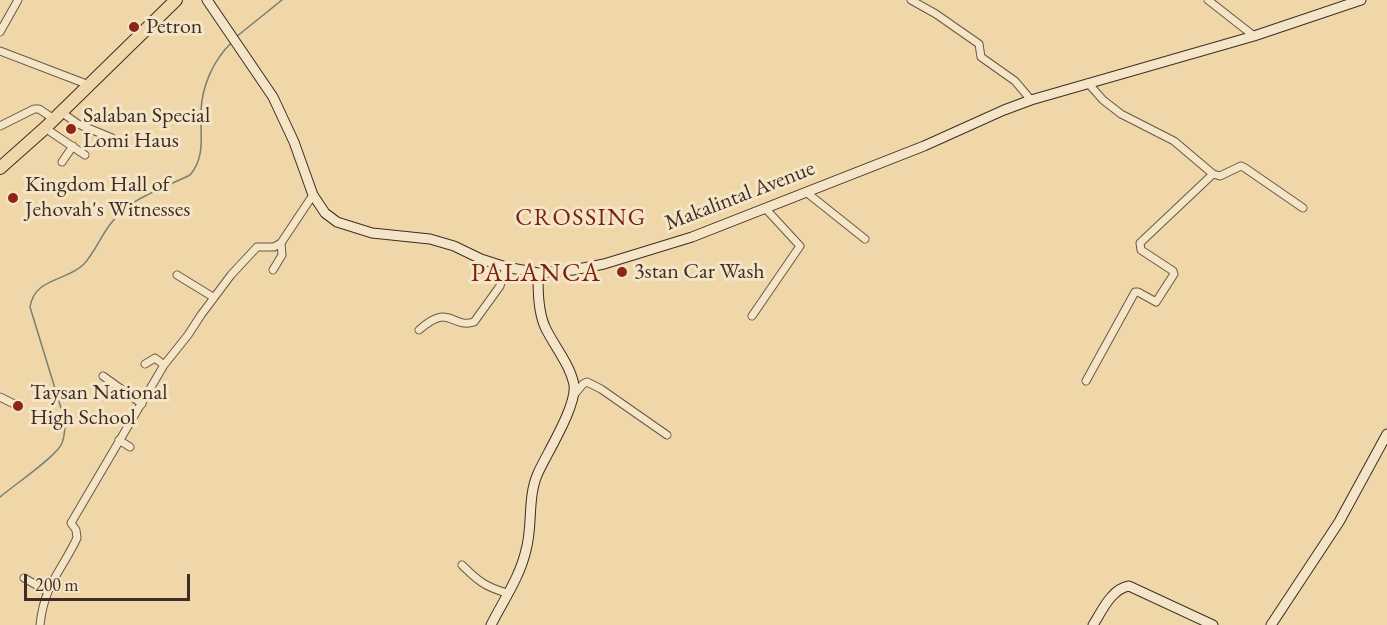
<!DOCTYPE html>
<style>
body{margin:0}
#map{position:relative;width:1387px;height:625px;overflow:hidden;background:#efd7a9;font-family:"EB Garamond",serif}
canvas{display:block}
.scale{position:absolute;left:24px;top:574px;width:166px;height:27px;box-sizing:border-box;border:3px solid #3e2c26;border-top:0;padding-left:8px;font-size:18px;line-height:21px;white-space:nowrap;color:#3e2c26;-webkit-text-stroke:4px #f5e5c7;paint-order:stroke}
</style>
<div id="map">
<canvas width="1387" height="625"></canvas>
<div class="scale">200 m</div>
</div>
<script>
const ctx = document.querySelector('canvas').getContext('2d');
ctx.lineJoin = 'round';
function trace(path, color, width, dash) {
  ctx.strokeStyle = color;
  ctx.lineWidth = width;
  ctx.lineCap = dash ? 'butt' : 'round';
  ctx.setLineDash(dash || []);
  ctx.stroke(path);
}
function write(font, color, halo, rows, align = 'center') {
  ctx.font = font + ' "EB Garamond",serif';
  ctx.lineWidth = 6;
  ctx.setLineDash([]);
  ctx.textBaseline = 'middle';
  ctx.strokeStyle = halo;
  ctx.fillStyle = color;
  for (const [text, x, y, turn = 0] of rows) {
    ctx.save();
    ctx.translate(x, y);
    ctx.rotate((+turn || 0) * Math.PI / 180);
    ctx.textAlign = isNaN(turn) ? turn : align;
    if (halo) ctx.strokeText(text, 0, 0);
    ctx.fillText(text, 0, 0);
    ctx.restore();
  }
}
trace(new Path2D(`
 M 236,37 L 282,0
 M 0,497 C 14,485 54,458 61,445 C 65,438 65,429 65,421 L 30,307 C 35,277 66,282 84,264 C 96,251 101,235 112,222 C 130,198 164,188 190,175 C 206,157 200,134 201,111 C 202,86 213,61 231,43`), '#758176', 1.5);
const street = new Path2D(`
 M 911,0 L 936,14 L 979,44 L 981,57 L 1015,81 L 1031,100
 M 1208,0 L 1254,36
 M 0,32 L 18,0
 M 0,51 L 89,85
 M 61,112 L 78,124 L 112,138
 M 0,126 L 34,109 L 39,109 L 54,119
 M 45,128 L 85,155
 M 62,162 L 73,146
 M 1213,174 L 1220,176 L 1241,166 L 1245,168 L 1303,208
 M 806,192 L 865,239
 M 273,270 L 282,255 L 281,243
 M 177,275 L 213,297
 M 752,316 L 800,246 L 765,208
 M 419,330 C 450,302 451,329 474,322 L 500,286 L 506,267
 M 145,364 L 155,358 L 164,365
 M 103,376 L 142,404
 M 1086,381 L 1135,292 L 1138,292 L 1156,302 L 1174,274 L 1173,271 L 1141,250 L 1140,243 L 1213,174 L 1174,141 L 1121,114 L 1103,100 L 1088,83
 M 574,395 L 583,384 L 587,382 L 601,389 L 667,435
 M 0,397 L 16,405
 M 119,440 L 130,447
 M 462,565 C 477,580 485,587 507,593
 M 24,578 L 47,591
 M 40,625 C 44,585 61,572 77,538 L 76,530 L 71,523 L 164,365 L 188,335 L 201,315 L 231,275 L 257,247 L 274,247 L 281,243 L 313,195`);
const secondary = new Path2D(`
 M 207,0 L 273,97 L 294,142 L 313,195 L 325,213 L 337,222 L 372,233 L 430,239 L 454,246 L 481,259 L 506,267 L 538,273 L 573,270 L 604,264 L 692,237 L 924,146 L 1004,110 L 1031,100 L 1254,36 L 1361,0
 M 491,625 C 503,601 520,577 526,550 C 533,526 527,497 538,473 C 547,453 577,406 574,385 C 570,364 554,346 545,327 C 538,311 538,290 538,273
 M 1093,625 C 1102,611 1111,589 1129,586 L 1213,625
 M 1271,625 L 1339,522 L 1387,434`);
const highway = new Path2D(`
 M 0,168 L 45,128 L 176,0`);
trace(street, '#6a5747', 9);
trace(secondary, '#3e2c26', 11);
trace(highway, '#3e2c26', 14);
trace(street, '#f5e5c7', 7);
trace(secondary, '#f5e5c7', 9);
trace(highway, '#efd7a9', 12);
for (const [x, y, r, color] of [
 [134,27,6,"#8f2418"],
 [71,129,6,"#8f2418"],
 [13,198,6,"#8f2418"],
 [622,272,6,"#8f2418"],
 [18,406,6,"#8f2418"]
]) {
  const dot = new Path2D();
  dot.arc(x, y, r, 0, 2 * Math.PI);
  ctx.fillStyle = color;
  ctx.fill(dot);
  trace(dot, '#f5e5c7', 2);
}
write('22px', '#3e2c26', '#f5e5c7', [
 ["Petron",146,27],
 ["Salaban Special",83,116],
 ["Lomi Haus",83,141],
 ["Kingdom Hall of",25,185],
 ["Jehovah's Witnesses",25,210],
 ["3stan Car Wash",634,272],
 ["Taysan National",30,393],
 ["High School",30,418]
], 'left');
write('22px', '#3e2c26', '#f5e5c7', [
 ["Makalintal Avenue",740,196,-21]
]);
ctx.letterSpacing = '1.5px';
write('24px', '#7a1f14', '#f5e5c7', [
 ["CROSSING",581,218]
]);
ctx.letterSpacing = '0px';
ctx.letterSpacing = '1.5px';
write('26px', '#7a1f14', '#f5e5c7', [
 ["PALANCA",536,274]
]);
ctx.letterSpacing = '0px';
</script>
